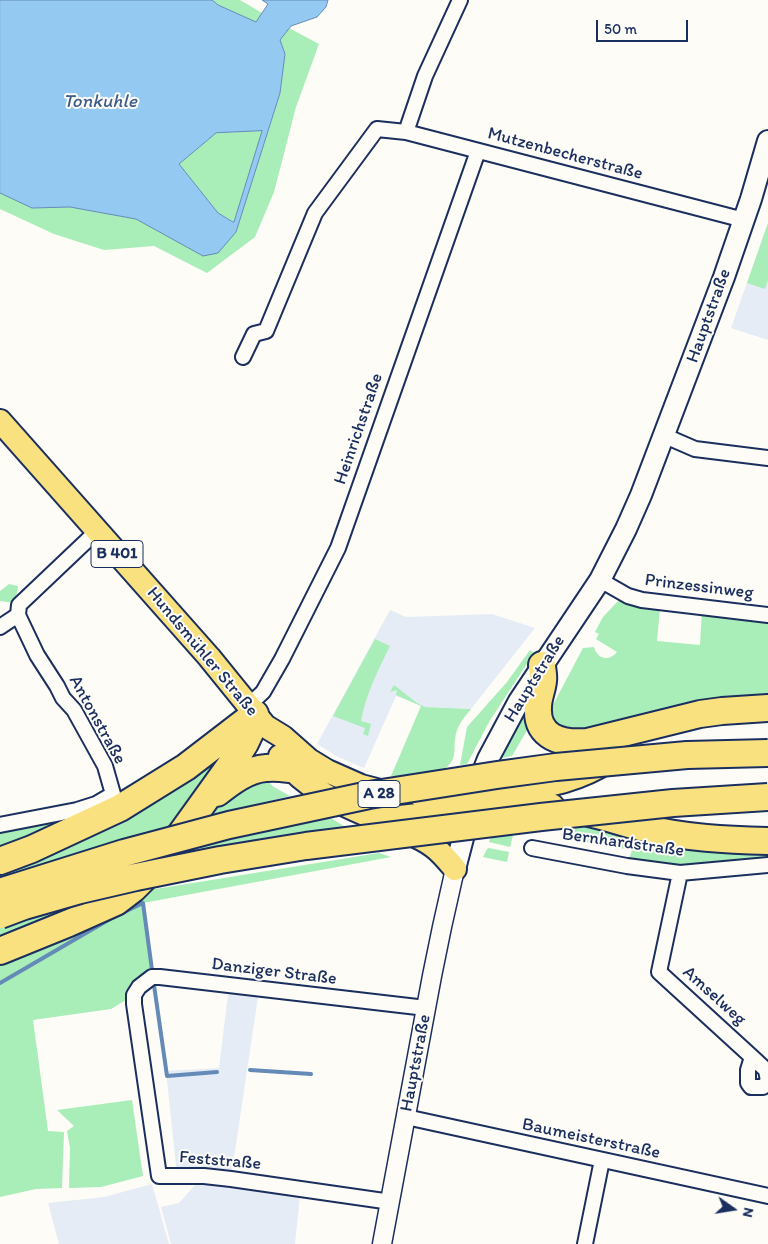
<!DOCTYPE html>
<meta charset="utf-8">
<style>
body{margin:0}
#map{position:relative;width:768px;height:1244px;overflow:hidden;background:#fdfcf7;font-family:Itim,sans-serif}
canvas{display:block}
.north{position:absolute;left:708px;top:1184px;width:50px;height:50px;-webkit-text-stroke:4px #fdfcf7;paint-order:stroke;rotate:103deg;font-size:14px;font-weight:700;line-height:20px;text-align:center;color:#1b2f5e}
.north::after{content:'';display:block;margin:auto;width:18px;height:22px;background:#1b2f5e;clip-path:polygon(50% 0,100% 100%,50% 72%,0 100%)}
.scale{position:absolute;left:596px;top:20px;width:92px;height:22px;box-sizing:border-box;border:2px solid #1b2f5e;border-top:0;padding-left:6px;font-size:15px;line-height:18px;white-space:nowrap;color:#1b2f5e;-webkit-text-stroke:4px #fdfcf7;paint-order:stroke}
</style>
<div id="map">
<canvas width="768" height="1244"></canvas>
<div class="north">N</div>
<div class="scale">50 m</div>
</div>
<script>
const ctx = document.querySelector('canvas').getContext('2d');
ctx.lineJoin = 'round';
function paint(path, color) {
  ctx.fillStyle = color;
  ctx.fill(path, 'evenodd');
}
function trace(path, color, width, dash) {
  ctx.strokeStyle = color;
  ctx.lineWidth = width;
  ctx.lineCap = dash ? 'butt' : 'round';
  ctx.setLineDash(dash || []);
  ctx.stroke(path);
}
function write(font, color, halo, rows, align = 'center') {
  ctx.font = font + ' Itim,sans-serif';
  ctx.lineWidth = 4;
  ctx.setLineDash([]);
  ctx.textBaseline = 'middle';
  ctx.strokeStyle = halo;
  ctx.fillStyle = color;
  for (const [text, x, y, turn = 0] of rows) {
    ctx.save();
    ctx.translate(x, y);
    ctx.rotate((+turn || 0) * Math.PI / 180);
    ctx.textAlign = isNaN(turn) ? turn : align;
    if (halo) ctx.strokeText(text, 0, 0);
    ctx.fillText(text, 0, 0);
    ctx.restore();
  }
}
paint(new Path2D(`
 M 768,223 L 768,340 L 731,328 Z
 M 390,610 L 406,617 L 492,614 L 535,628 L 471,709 L 425,707 L 396,696 L 364,768 L 338,757 L 317,744 Z
 M 229,986 L 259,990 L 231,1178 L 301,1186 L 295,1244 L 171,1244 L 161,1207 L 179,1203 L 203,1176 L 177,1175 L 166,1071 L 219,1068 Z
 M 152,1184 L 169,1244 L 59,1244 L 48,1203 L 104,1197 Z`), '#e5ecf6');
paint(new Path2D(`
 M 212,0 L 240,0 L 262,13 L 256,22 L 218,5 Z
 M 289,28 L 319,44 L 296,107 L 274,192 L 255,237 L 207,273 L 154,246 L 104,250 L 54,234 L 0,209 L 0,193 L 32,208 L 70,207 L 136,219 L 203,256 L 236,232 L 280,93 L 285,54 L 280,40 Z
 M 262,131 L 234,222 L 218,213 L 179,164 L 216,133 Z
 M 768,223 L 768,280 L 765,289 L 747,283 Z
 M 9,584 L 18,586 L 15,603 L 0,601 L 0,591 Z
 M 619,600 L 660,608 L 657,641 L 700,645 L 702,611 L 768,619 L 768,700 L 579,738 L 545,720 L 583,648 L 594,647 C 597,659 609,662 617,652 L 596,639 L 599,634 L 595,632 L 603,617 Z
 M 375,639 L 390,646 C 378,670 366,694 361,721 L 371,724 L 368,736 L 363,734 L 365,728 L 333,716 Z
 M 530,650 L 534,653 L 489,722 L 467,764 L 460,765 L 467,727 L 507,682 Z
 M 394,685 L 417,703 L 425,707 L 471,709 C 463,719 457,725 455,739 C 454,744 455,750 454,755 C 449,779 410,776 391,776 L 421,706 L 396,695 L 397,690 L 390,692 Z
 M 531,698 L 533,720 L 512,756 L 502,758 Z
 M 221,731 L 260,775 L 274,787 L 290,796 L 207,816 L 179,849 L 326,815 L 347,828 L 175,857 L 143,891 L 379,853 L 391,857 L 143,903 L 152,969 L 152,977 L 134,995 L 111,1009 L 33,1020 L 48,1131 L 64,1132 L 62,1188 L 36,1189 L 0,1197 L 0,825 L 113,794 Z
 M 579,816 L 768,841 L 768,865 L 746,867 L 627,866 L 632,850 L 572,840 Z
 M 513,835 L 510,847 L 489,842 L 491,837 Z
 M 489,848 L 509,852 L 507,862 L 483,857 L 487,849 Z
 M 132,1100 L 143,1176 L 101,1187 L 69,1188 L 70,1148 L 67,1131 L 74,1126 L 57,1110 Z`), '#a9edb8');
const water = new Path2D(`
 M 0,0 L 212,0 L 218,5 L 256,22 L 268,4 L 262,0 L 328,0 L 326,7 L 317,17 L 291,26 L 280,40 L 285,54 L 280,93 L 236,232 L 218,253 L 203,256 L 136,219 L 70,207 L 32,208 L 0,193 ZM 262,131 L 234,222 L 233,222 L 218,213 L 179,164 L 216,133 Z`);
paint(water, '#94c9f2');
trace(water, '#648bb7', 1);
trace(new Path2D(`
 M 0,983 L 110,919 L 143,903 L 152,970
 M 154,985 L 167,1076 L 217,1072
 M 250,1070 L 311,1074`), '#648bb7', 4);
const minor = new Path2D(`
 M 406,132 L 425,76 L 460,0
 M 243,357 L 254,334 L 266,331 L 315,213 L 377,129 L 406,132 L 744,220
 M 665,436 L 695,449 L 768,458
 M 600,580 L 628,596 L 642,600 L 768,615
 M 18,615 L 19,605 L 97,531
 M 0,627 L 18,615 L 37,655 L 57,686 L 63,698 L 74,710 L 105,766 L 113,794 L 96,804 L 77,810 L 0,825
 M 248,706 L 263,692 L 282,659 L 338,548 L 478,151
 M 532,848 L 627,866 L 680,873 L 768,865
 M 680,873 L 659,972 L 752,1057 L 766,1070 L 768,1081 L 763,1087 L 751,1087 L 748,1083 L 748,1070 L 752,1057
 M 406,1117 L 768,1196
 M 391,1202 L 231,1179 L 204,1176 L 159,1176 L 134,1004 L 134,995 L 139,987 L 152,977 L 160,977 L 426,1008
 M 585,1244 L 602,1160`);
const tertiary = new Path2D(`
 M 382,1244 L 432,976 L 442,927 L 455,869`);
const secondary = new Path2D(`
 M 477,787 L 488,759 L 519,701 L 600,580 L 626,529 L 641,495 L 724,277 L 751,199 L 768,141
 M 455,869 L 469,815`);
const primary = new Path2D(`
 M 0,421 L 209,657 L 265,726 L 283,737 L 309,760 L 327,771 L 361,786 L 384,792
 M 280,756 C 312,797 355,809 400,829 C 411,834 424,839 434,847 C 442,853 449,862 455,869
 M 421,796 L 435,797 L 475,794
 M 378,816 L 400,817 L 471,809`);
const motorway = new Path2D(`
 M 542,665 C 542,670 544,676 543,681 C 542,690 538,698 538,707 C 536,738 562,744 587,742 L 700,714 L 722,711 L 768,708
 M 217,793 C 231,782 248,769 266,768 C 274,767 282,768 290,769
 M 479,793 C 521,787 560,786 598,765
 M 471,809 L 551,807
 M 589,813 C 608,817 626,824 645,828 C 685,838 727,840 768,841
 M 0,861 L 32,849 L 120,808 L 186,767 L 255,714
 M 0,951 L 69,923 L 116,902 L 133,889 L 154,868 L 170,849 L 239,753 C 248,740 253,729 255,714`);
trace(minor, '#1b2f5e', 18);
trace(tertiary, '#1b2f5e', 21);
trace(secondary, '#1b2f5e', 24);
trace(primary, '#1b2f5e', 26);
trace(motorway, '#1b2f5e', 30);
trace(minor, '#fdfcf7', 14);
trace(tertiary, '#fdfcf7', 18);
trace(secondary, '#fdfcf7', 20);
trace(primary, '#fae180', 22);
trace(motorway, '#fae180', 26);
const motorwayBridge = new Path2D(`
 M 0,892 L 124,853 L 229,825 L 369,795 L 497,775 L 556,767 L 687,755 L 768,753
 M 0,915 L 24,906 L 80,890 L 136,877 L 220,860 L 306,846 L 541,817 L 673,803 L 768,797`);
trace(motorwayBridge, '#1b2f5e', 30, []);
trace(motorwayBridge, '#fae180', 26);
for (const [x, y, w] of [
 [117,554,52],
 [379,794,42]
]) {
  const box = new Path2D();
  box.roundRect(x - w / 2, y - 13.5, w, 27, 4);
  ctx.fillStyle = '#fdfcf7';
  ctx.fill(box);
  trace(box, '#1b2f5e', 1);
}
write('bold 16px', '#1b2f5e', null, [
 ["B 401",117,554],
 ["A 28",379,794]
]);
write('18px', '#1b2f5e', '#fdfcf7', [
 ["Mutzenbecherstraße",565,154,15],
 ["Hauptstraße",709,316,-70],
 ["Heinrichstraße",359,429,-71],
 ["Prinzessinweg",699,587,7],
 ["Hundsmühler Straße",202,652,50],
 ["Hauptstraße",535,679,-58],
 ["Antonstraße",97,720,61],
 ["Bernhardstraße",623,843,8],
 ["Danziger Straße",274,972,7],
 ["Amselweg",714,996,42],
 ["Hauptstraße",416,1063,-79],
 ["Baumeisterstraße",591,1139,12],
 ["Feststraße",220,1161,5]
]);
write('italic 19px', '#3f5d8a', '#fdfcf7', [
 ["Tonkuhle",100,102]
]);
</script>
